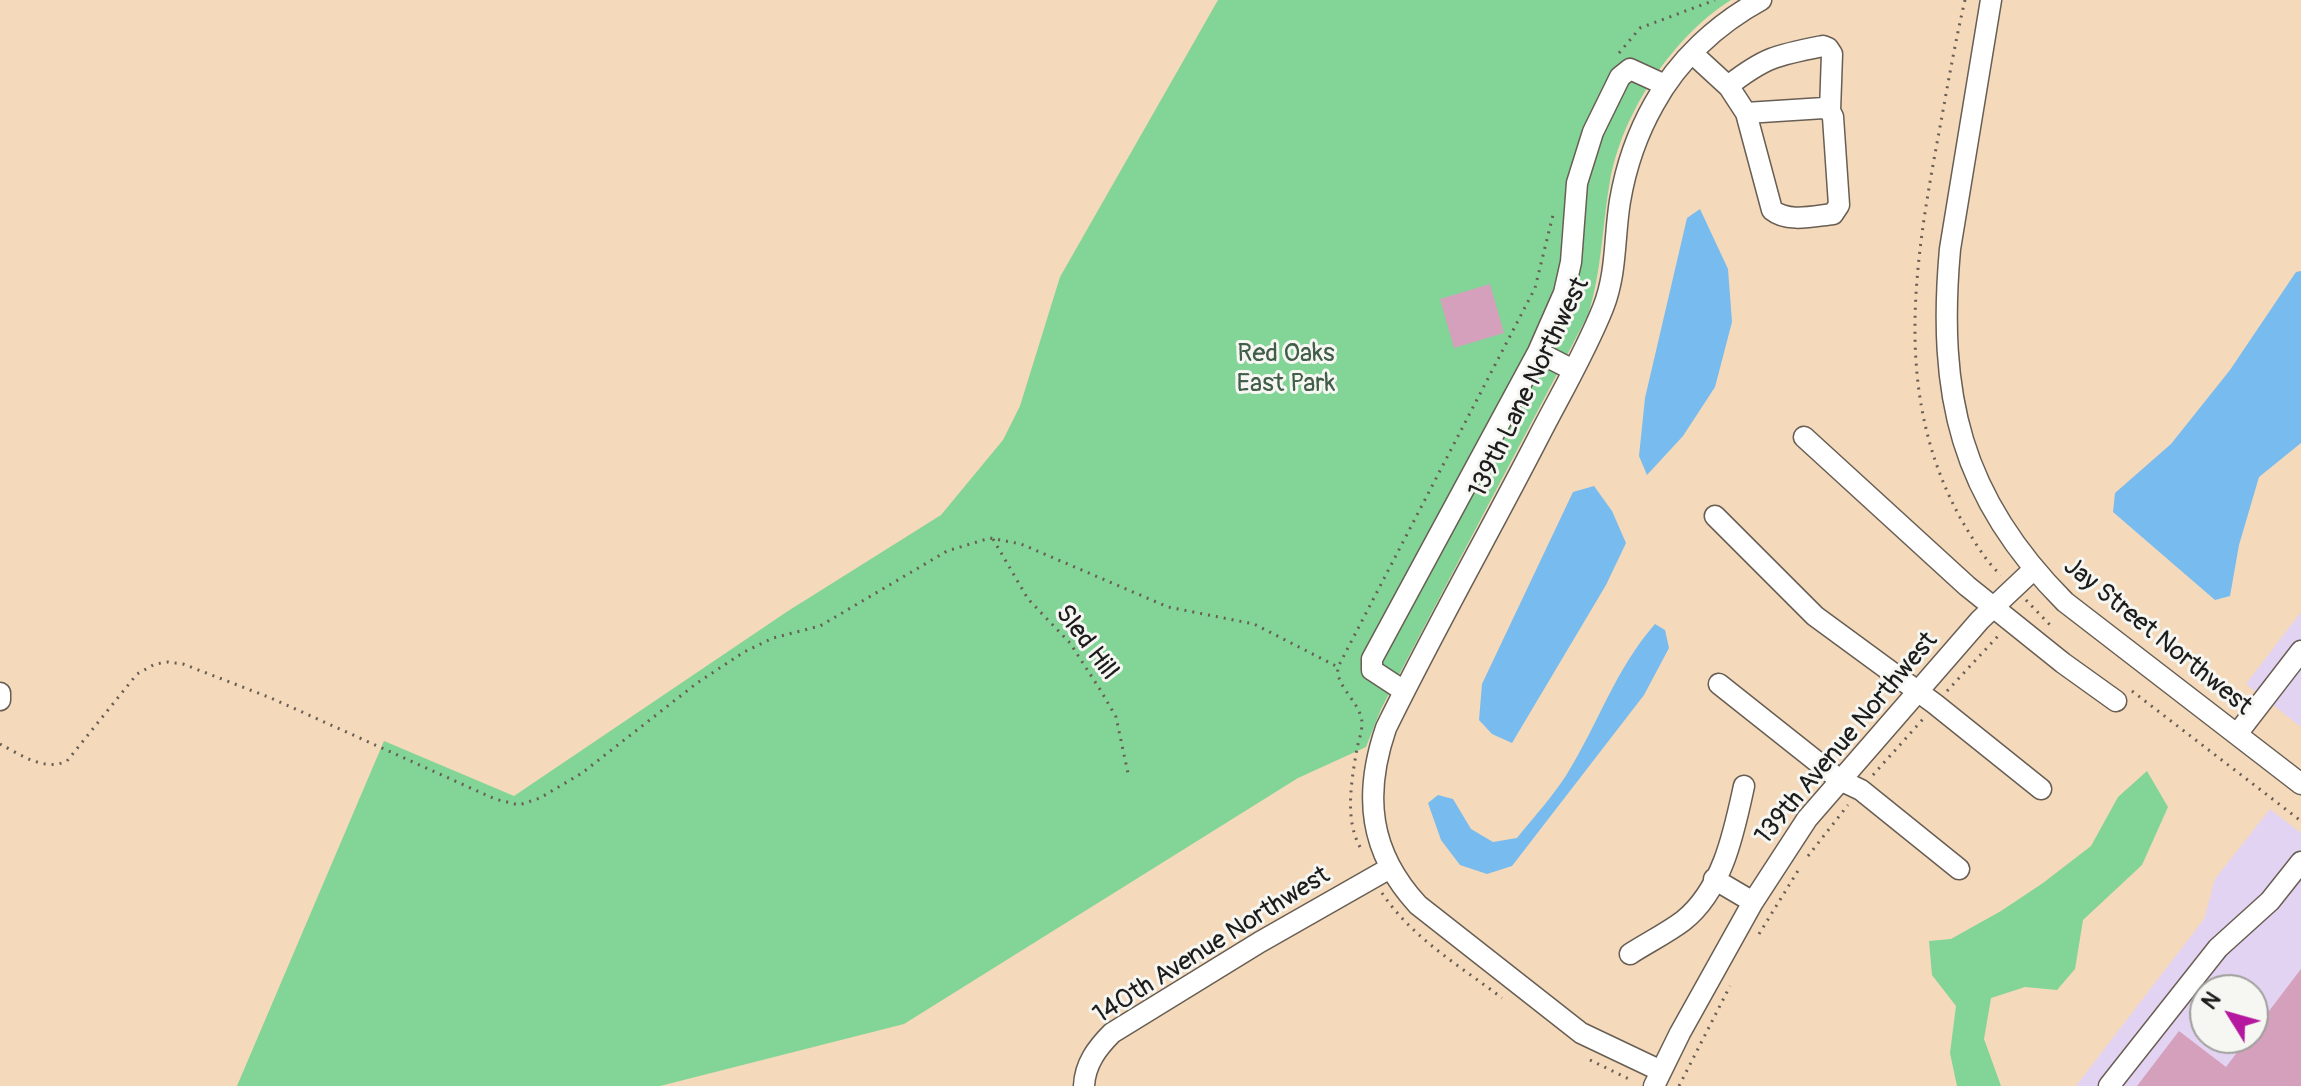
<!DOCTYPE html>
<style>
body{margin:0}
#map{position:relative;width:2301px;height:1086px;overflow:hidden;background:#f4d9bb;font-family:Pangolin,sans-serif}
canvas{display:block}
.north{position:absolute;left:2189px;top:974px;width:80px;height:80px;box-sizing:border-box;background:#f6f6f2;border:2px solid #9f9f9c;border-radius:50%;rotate:307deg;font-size:22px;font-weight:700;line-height:32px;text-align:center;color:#1c1c1c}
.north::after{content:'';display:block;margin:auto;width:28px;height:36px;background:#b5179e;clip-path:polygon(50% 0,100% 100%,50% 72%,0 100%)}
</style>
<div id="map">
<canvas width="2301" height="1086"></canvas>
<div class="north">N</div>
</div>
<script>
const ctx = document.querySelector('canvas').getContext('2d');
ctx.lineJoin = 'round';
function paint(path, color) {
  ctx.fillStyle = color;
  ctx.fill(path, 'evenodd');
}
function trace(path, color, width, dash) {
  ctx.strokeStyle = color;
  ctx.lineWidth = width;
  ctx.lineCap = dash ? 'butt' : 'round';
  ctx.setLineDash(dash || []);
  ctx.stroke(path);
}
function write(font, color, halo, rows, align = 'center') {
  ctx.font = font + ' Pangolin,sans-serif';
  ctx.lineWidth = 6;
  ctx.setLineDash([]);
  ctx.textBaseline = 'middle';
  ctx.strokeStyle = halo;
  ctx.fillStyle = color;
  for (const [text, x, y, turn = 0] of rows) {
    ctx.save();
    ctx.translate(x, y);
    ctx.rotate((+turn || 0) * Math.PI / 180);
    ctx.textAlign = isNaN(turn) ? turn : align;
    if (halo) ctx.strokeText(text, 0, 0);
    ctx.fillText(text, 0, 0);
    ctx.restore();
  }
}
paint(new Path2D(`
 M 2301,612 L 2301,727 L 2246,684 Z
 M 2270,809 L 2301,833 L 2301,1086 L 2076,1086 L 2204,919 L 2215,879 ZM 2205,990 L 2253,990 L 2253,1038 L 2205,1038 Z`), '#e3d3f2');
paint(new Path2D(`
 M 1218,0 L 1731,0 C 1673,36 1622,113 1610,181 C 1602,226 1602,271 1588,315 L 1381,709 L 1366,747 L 1298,778 L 904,1024 L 660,1086 L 237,1086 L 384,741 L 514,796 L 788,611 L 941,515 L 1003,440 L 1020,406 L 1060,277 Z
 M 2147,771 L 2168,807 L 2142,865 L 2083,920 L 2075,969 L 2057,990 L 2025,987 L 1991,998 L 1984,1039 L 2001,1086 L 1957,1086 L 1950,1053 L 1956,1006 L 1932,975 L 1929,941 L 1951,939 L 2001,911 L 2043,883 L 2091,846 L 2118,797 Z`), '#82d597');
paint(new Path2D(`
 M 1700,209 L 1728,269 L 1732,322 L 1715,387 L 1683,436 L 1647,475 L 1639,456 L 1645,398 L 1687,218 Z
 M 2301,271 L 2301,443 L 2259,477 L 2239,545 L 2230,596 L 2215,600 L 2113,512 L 2115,493 L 2171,444 L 2230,370 L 2296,272 Z
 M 1594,486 L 1612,511 L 1626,543 L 1606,585 L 1512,743 L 1492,734 L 1479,720 L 1482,684 L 1573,492 Z
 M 1655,624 L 1665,630 L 1669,648 L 1644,695 L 1512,866 L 1487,874 L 1460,865 L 1441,840 L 1428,803 L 1438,795 L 1453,799 L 1471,829 L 1493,842 L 1517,838 C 1534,817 1553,796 1567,774 C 1598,724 1616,668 1655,624 Z`), '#78bbee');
paint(new Path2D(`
 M 1490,284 L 1504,333 L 1454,348 L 1440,299 Z
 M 2301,969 L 2301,1086 L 2137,1086 L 2179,1031 L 2226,1067 L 2248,1038 L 2253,1038 L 2253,1032 Z`), '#d4a0bc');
const minor = new Path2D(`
 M 1991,0 L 1950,249 C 1937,394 1960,497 2065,602 L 2301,784
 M 1692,53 L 1729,87 L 1746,113 L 1772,210 C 1788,223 1814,216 1833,214 L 1839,205 L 1833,117 L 1830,111 L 1824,108 L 1746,113
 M 1728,86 C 1765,57 1777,55 1823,46 L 1828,48 L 1832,54 L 1830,111
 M 1538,352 L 1573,370
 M 1804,437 L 1967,586 L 2063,663 L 2116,701
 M 1715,516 L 1815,616 L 1935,704 L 2041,789
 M 1719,684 L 1840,780 L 1861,790 L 1959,869
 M 1404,691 L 1372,670 L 1372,659 L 1538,352 L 1564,293 L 1571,262 L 1577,183 L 1593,132 L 1620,77 L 1630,69 L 1665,85
 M 0,693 L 0,700
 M 2237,734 L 2301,651
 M 1714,879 L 1753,902
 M 1630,954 C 1647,943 1667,933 1683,921 C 1723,889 1734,832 1744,786
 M 1661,1071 L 1581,1033 L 1418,905 C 1369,852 1363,795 1386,728 C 1434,630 1488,535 1538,438 C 1560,395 1585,353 1603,308 C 1617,273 1614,237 1620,201 C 1626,166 1637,134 1654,104 C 1678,60 1717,24 1761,0
 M 1084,1086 C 1085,1064 1097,1048 1112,1033 L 1260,942 L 1390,868
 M 1654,1086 L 1680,1033 L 1753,902 L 1807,819 L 1980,620 L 2033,570
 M 2109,1086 L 2218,948 L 2270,901 L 2301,862`);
trace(minor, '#685e54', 23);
trace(new Path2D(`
 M 1965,0 C 1954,47 1946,95 1937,143 C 1913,273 1894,399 1962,521 C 1973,539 1985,561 2001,575
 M 1619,53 L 1640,28 L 1715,0
 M 993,539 L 1028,599 L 1070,643 L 1101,691 L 1116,717 L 1129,778
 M 2026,600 L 2051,626
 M 1947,691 L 1999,635
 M 2132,691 L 2301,821
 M 0,744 C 19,754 45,772 67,761 L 137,674 L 155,664 L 168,662 L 183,664 L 271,698 L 495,799 L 519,805 L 540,798 L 582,773 L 697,683 L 744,652 L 773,638 L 820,626 L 947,551 L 990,538 L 1021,544 L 1168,607 L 1254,624 L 1338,667
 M 1873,775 L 1924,718
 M 1360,847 C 1344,818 1352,779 1357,748 C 1359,740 1362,731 1362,723 C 1361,702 1335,687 1338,667 L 1535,288 L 1554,211
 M 1808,856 L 1848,805
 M 1382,893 C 1412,938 1460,966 1502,998
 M 1759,934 L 1799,869
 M 1590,1060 L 1633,1081
 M 1679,1086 L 1730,986`), '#685e54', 3, [2, 6]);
trace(minor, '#fff', 20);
write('26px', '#405d47', '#f6f6f2', [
 ["Red Oaks",1286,354],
 ["East Park",1286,384]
]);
write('26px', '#1c1c1c', '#f6f6f2', [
 ["139th Lane Northwest",1530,388,-64],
 ["Jay Street Northwest",2157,637,39],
 ["Sled Hill",1086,643,53],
 ["139th Avenue Northwest",1847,739,-50],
 ["140th Avenue Northwest",1212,946,-32]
]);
</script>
